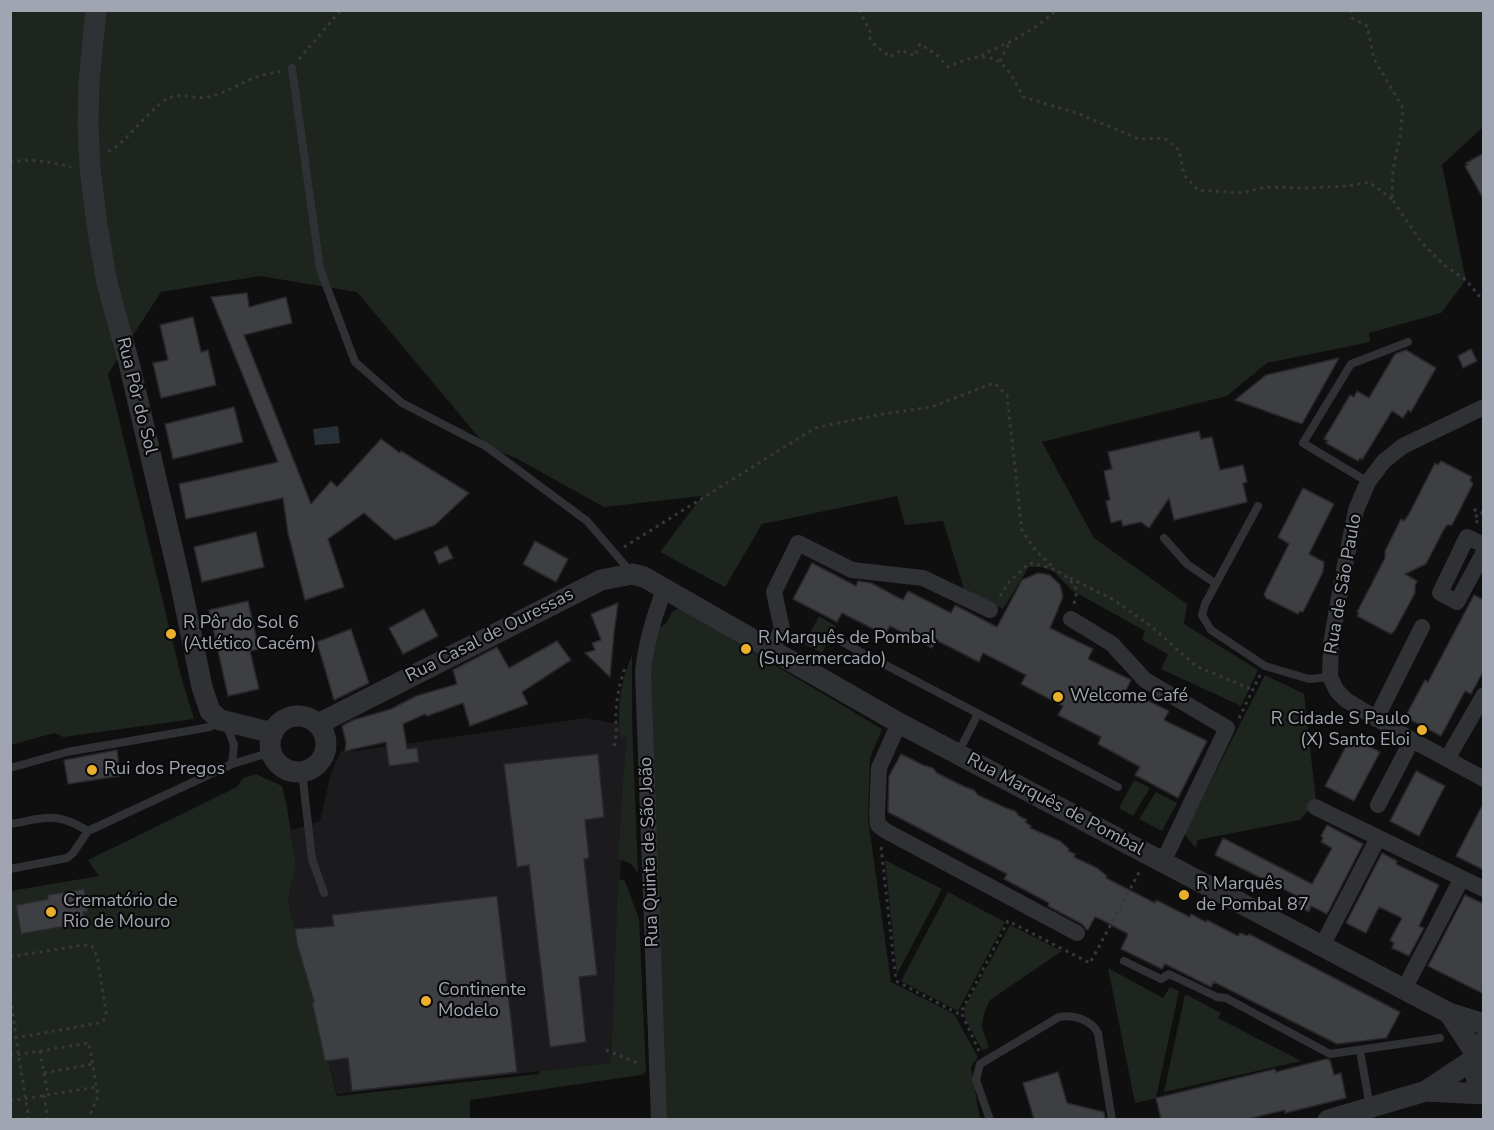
<!DOCTYPE html>
<meta charset="utf-8">
<style>
body{margin:0}
#map{position:relative;width:1494px;height:1130px;overflow:hidden;background:#0f0f10;font-family:"Nunito Sans",sans-serif}
canvas{display:block}
.frame{position:absolute;inset:0;border:12px solid #a0a5b1;pointer-events:none}
</style>
<div id="map">
<canvas width="1494" height="1130"></canvas>
<div class="frame"></div>
</div>
<script>
const ctx = document.querySelector('canvas').getContext('2d');
ctx.lineJoin = 'round';
function paint(path, color) {
  ctx.fillStyle = color;
  ctx.fill(path, 'evenodd');
}
function trace(path, color, width, dash) {
  ctx.strokeStyle = color;
  ctx.lineWidth = width;
  ctx.lineCap = dash ? 'butt' : 'round';
  ctx.setLineDash(dash || []);
  ctx.stroke(path);
}
function write(font, color, halo, rows, align = 'center') {
  ctx.font = font + ' "Nunito Sans",sans-serif';
  ctx.lineWidth = 4.5;
  ctx.setLineDash([]);
  ctx.textBaseline = 'middle';
  ctx.strokeStyle = halo;
  ctx.fillStyle = color;
  for (const [text, x, y, turn = 0] of rows) {
    ctx.save();
    ctx.translate(x, y);
    ctx.rotate((+turn || 0) * Math.PI / 180);
    ctx.textAlign = isNaN(turn) ? turn : align;
    if (halo) ctx.strokeText(text, 0, 0);
    ctx.fillText(text, 0, 0);
    ctx.restore();
  }
}
paint(new Path2D(`
 M 585,718 L 619,724 L 626,738 L 612,1063 L 337,1094 L 288,901 L 296,865 L 291,830 L 320,821 L 331,773 L 341,751 L 356,751 Z`), '#1b1b1d');
paint(new Path2D(`
 M 11,11 L 1483,11 L 1483,127 L 1442,165 L 1466,280 L 1441,313 L 1369,333 L 1370,342 L 1267,363 L 1227,396 L 1042,442 L 1094,538 L 1187,604 L 1184,624 L 1258,670 L 1241,706 L 1161,669 L 1168,654 L 1142,640 L 1145,631 L 1073,591 L 1053,571 L 1041,567 L 1029,567 L 1003,609 L 964,589 L 943,521 L 905,525 L 897,496 L 762,524 L 725,587 L 660,552 L 702,496 L 604,507 L 516,458 L 487,447 L 357,292 L 260,276 L 161,292 L 108,374 L 181,676 L 194,719 L 63,737 L 54,733 L 11,745 Z
 M 679,608 L 882,729 L 870,758 L 868,819 L 891,982 L 954,1014 L 978,1057 L 971,1067 L 980,1119 L 664,1119 L 649,662 L 655,631 L 666,623 L 672,612 Z
 M 819,616 L 836,626 L 822,653 L 804,644 Z
 M 632,655 L 632,720 L 638,873 L 630,863 L 618,859 L 626,738 L 620,737 C 617,706 620,684 632,655 Z
 M 1265,675 L 1304,694 L 1316,801 L 1300,820 L 1197,840 L 1196,848 L 1184,834 Z
 M 256,774 L 282,786 L 287,807 L 296,865 L 288,901 L 337,1096 L 539,1074 L 540,1071 L 611,1063 L 618,881 L 621,879 L 625,881 L 639,919 L 646,1072 L 641,1075 L 470,1100 L 470,1119 L 11,1120 L 11,891 L 99,876 L 88,860 L 237,787 L 243,778 Z
 M 1134,780 L 1150,788 L 1133,816 L 1119,808 Z
 M 1156,792 L 1177,803 L 1162,831 L 1139,819 Z
 M 885,860 L 942,889 L 897,974 Z
 M 948,892 L 1005,922 L 958,1011 L 901,981 Z
 M 1010,925 L 1062,951 L 990,1000 L 984,1013 L 982,1027 L 989,1048 L 982,1050 L 965,1018 L 964,1008 Z
 M 1108,968 L 1163,998 L 1170,987 L 1179,991 L 1156,1098 L 1135,1103 Z
 M 1185,994 L 1221,1013 L 1218,1018 L 1301,1061 L 1164,1092 Z`), '#1e241e');
paint(new Path2D(`
 M 338,426 L 340,443 L 315,445 L 313,429 Z`), '#293138');
const building = new Path2D(`
 M 1484,153 L 1484,200 L 1465,166 L 1468,165 L 1466,163 Z
 M 247,293 L 249,307 L 286,297 L 292,323 L 244,335 L 311,504 L 331,481 L 337,487 L 381,439 L 400,453 L 401,451 L 469,493 L 435,525 L 395,540 L 364,513 L 328,539 L 344,587 L 305,600 L 288,533 L 283,498 L 186,519 L 179,484 L 278,462 L 211,297 Z
 M 193,317 L 201,352 L 208,350 L 216,385 L 161,398 L 153,363 L 168,360 L 160,325 Z
 M 1471,349 L 1477,361 L 1463,368 L 1458,356 Z
 M 1406,350 L 1436,368 L 1411,412 L 1408,410 L 1403,418 L 1392,411 L 1362,460 L 1360,458 L 1358,461 L 1326,443 L 1328,441 L 1324,439 L 1350,395 L 1354,397 L 1357,391 L 1369,398 L 1395,354 Z
 M 1339,358 L 1302,424 L 1235,400 L 1266,375 Z
 M 234,407 L 243,442 L 173,459 L 165,424 Z
 M 1199,431 L 1201,439 L 1212,437 L 1220,470 L 1243,465 L 1247,482 L 1243,483 L 1247,502 L 1174,520 L 1169,498 L 1149,528 L 1141,522 L 1123,526 L 1121,520 L 1111,523 L 1106,501 L 1110,500 L 1104,471 L 1112,469 L 1108,452 Z
 M 1441,461 L 1472,477 L 1470,480 L 1473,484 L 1452,525 L 1447,525 L 1443,531 L 1426,564 L 1405,574 L 1417,581 L 1415,586 L 1415,593 L 1395,630 L 1391,634 L 1357,616 L 1359,613 L 1357,612 L 1385,558 L 1385,551 L 1401,519 L 1404,521 L 1409,514 L 1435,463 L 1438,465 Z
 M 1303,488 L 1334,504 L 1309,554 L 1324,562 L 1323,572 L 1303,612 L 1300,611 L 1298,614 L 1266,598 L 1264,594 L 1289,544 L 1278,537 Z
 M 256,532 L 264,567 L 202,582 L 194,547 Z
 M 535,541 L 568,559 L 556,582 L 523,564 Z
 M 447,546 L 453,558 L 439,564 L 434,552 Z
 M 812,563 L 856,586 L 858,581 L 871,583 L 903,600 L 908,591 L 951,613 L 955,605 L 997,627 L 1022,580 L 1038,573 L 1050,575 L 1060,585 L 1063,597 L 1050,628 L 1093,649 L 1088,659 L 1131,680 L 1126,690 L 1169,711 L 1164,720 L 1207,741 L 1178,798 L 1135,775 L 1140,767 L 1098,744 L 1101,737 L 1058,715 L 1063,706 L 1021,684 L 1026,675 L 983,653 L 979,662 L 936,640 L 932,648 L 890,626 L 885,635 L 842,613 L 837,622 L 793,599 Z
 M 1474,595 L 1484,600 L 1484,670 L 1471,694 L 1465,691 L 1441,736 L 1405,717 L 1425,680 L 1428,682 Z
 M 248,601 L 259,649 L 250,651 L 259,689 L 228,696 L 209,610 Z
 M 618,603 L 614,633 L 610,677 L 585,653 L 595,650 L 592,643 L 601,640 L 591,614 Z
 M 424,609 L 438,636 L 403,654 L 389,628 Z
 M 351,629 L 369,683 L 334,700 L 317,642 Z
 M 557,641 L 571,660 L 522,692 L 528,704 L 470,726 L 463,703 L 427,716 L 425,714 L 403,724 L 407,749 L 417,748 L 419,762 L 389,766 L 386,742 L 345,751 L 346,743 L 342,726 L 353,720 L 391,709 L 416,696 L 457,684 L 453,670 L 497,647 L 509,668 Z
 M 1351,737 L 1380,752 L 1354,801 L 1325,786 Z
 M 117,750 L 120,776 L 68,784 L 64,760 Z
 M 598,754 L 604,817 L 585,820 L 589,858 L 584,859 L 597,975 L 579,977 L 586,1042 L 550,1047 L 529,865 L 517,867 L 504,764 Z
 M 901,754 L 923,765 L 933,768 L 937,773 L 965,787 L 974,790 L 978,795 L 1006,808 L 1015,811 L 1019,816 L 1027,820 L 1025,822 L 1031,826 L 1030,828 L 1060,841 L 1069,849 L 1068,851 L 1075,854 L 1074,857 L 1097,868 L 1107,876 L 1106,878 L 1155,903 L 1156,900 L 1190,917 L 1191,914 L 1206,922 L 1207,920 L 1238,936 L 1240,933 L 1248,936 L 1249,934 L 1400,1012 L 1388,1035 L 1386,1038 L 1337,1044 L 1214,982 L 1211,987 L 1165,964 L 1162,969 L 1121,949 L 1128,934 L 1102,920 L 1095,917 L 1088,930 L 1086,929 L 1082,924 L 1048,906 L 1049,903 L 1004,879 L 1007,874 L 888,812 L 889,776 Z
 M 1416,771 L 1445,786 L 1419,836 L 1390,821 Z
 M 1484,802 L 1484,870 L 1456,856 Z
 M 1327,825 L 1363,844 L 1327,914 L 1311,906 L 1309,912 L 1293,903 L 1297,896 L 1215,855 L 1223,838 L 1312,884 L 1332,848 L 1321,842 L 1323,838 L 1321,836 Z
 M 1382,853 L 1397,861 L 1396,864 L 1439,885 L 1419,926 L 1424,928 L 1409,956 L 1392,948 L 1394,943 L 1390,940 L 1402,918 L 1379,907 L 1366,933 L 1346,923 Z
 M 84,889 L 88,912 L 83,912 L 85,923 L 21,934 L 16,905 L 48,899 L 47,895 Z
 M 1465,895 L 1484,904 L 1484,994 L 1428,966 Z
 M 497,896 L 517,1072 L 352,1091 L 348,1058 L 325,1061 L 312,1002 L 314,1002 L 297,944 L 295,929 L 334,926 L 332,915 Z
 M 1326,1059 L 1330,1060 L 1334,1075 L 1341,1073 L 1346,1098 L 1285,1113 L 1285,1110 L 1248,1119 L 1161,1119 L 1156,1098 L 1275,1069 L 1276,1072 Z
 M 1058,1072 L 1067,1103 L 1104,1112 L 1105,1119 L 1034,1119 L 1023,1083 Z`);
paint(building, '#3e3f43');
trace(building, '#29292c', 1.5);
trace(new Path2D(`
 M 859,10 L 870,31 L 869,37 L 874,44 L 890,57 L 901,50 L 915,56 L 920,44 L 937,55 L 948,67 C 990,48 1003,55 1023,97 L 1077,113 L 1139,139 L 1164,138 L 1179,150 L 1184,175 L 1198,190 L 1242,193 L 1265,187 L 1307,188 L 1348,186 L 1369,182 L 1392,199
 M 1351,10 L 1352,18 L 1367,26 L 1374,59 L 1403,108 L 1400,137 L 1393,169 L 1392,199 L 1421,242 L 1444,265 L 1466,280 L 1484,302
 M 981,55 L 1014,40 L 1037,26 L 1057,10
 M 299,59 L 341,10
 M 1000,61 L 1010,42
 M 108,151 C 126,144 147,111 167,99 C 180,91 194,100 208,97 C 223,94 236,86 251,79 C 260,75 272,73 282,71
 M 10,162 C 31,158 51,162 71,167
 M 1476,523 L 1479,518 L 1474,514 L 1475,510 L 1482,513 L 1484,510
 M 624,547 L 815,428 L 877,415 L 931,407 L 994,383 L 1007,395 L 1022,531 L 1036,551 L 1054,568
 M 1070,578 L 1114,600 L 1152,627 L 1196,666 L 1253,690
 M 1000,596 L 1009,582 L 1029,563 C 1050,567 1065,570 1077,590 L 1074,604
 M 1239,718 L 1260,675
 M 614,746 C 618,734 615,723 616,711 C 617,696 620,682 625,668
 M 881,847 L 896,981 L 961,1015
 M 10,957 L 83,945 L 92,946 L 97,956 L 106,1012 L 104,1020 L 98,1023 L 10,1039
 M 10,991 L 18,1052 L 29,1120
 M 606,1050 L 640,1064
 M 40,1051 L 48,1095
 M 979,1051 L 961,1012 L 1008,921 L 1090,963 L 1141,869
 M 10,1056 L 89,1043 L 98,1096 L 88,1120
 M 44,1073 L 93,1064
 M 44,1095 L 48,1120
 M 10,1101 L 97,1087`), '#36383c', 3, [3, 4.5]);
trace(new Path2D(`
 M 292,68 L 320,269 L 355,362 L 402,403 L 487,447 L 587,521 L 630,571
 M 1368,482 L 1303,443 L 1351,364 L 1408,342
 M 1258,506 L 1205,604 L 1202,615 L 1211,630 L 1265,666 L 1309,679 L 1330,677
 M 1164,538 L 1187,564 L 1216,584
 M 838,640 L 1118,787
 M 226,723 L 234,745 L 232,764
 M 958,753 L 978,714
 M 10,768 L 67,752 L 210,727 L 220,720
 M 302,772 L 312,859 L 324,893
 M 10,824 C 46,818 55,811 88,831
 M 10,869 L 67,858 L 73,853 L 88,831 L 232,764 L 272,752
 M 1124,961 L 1161,979 L 1169,974 L 1217,997 L 1226,998 L 1330,1054 L 1440,1038
 M 1360,1051 L 1370,1107
 M 990,1120 L 976,1080 L 980,1064 L 1059,1017 C 1074,1014 1091,1020 1098,1033 L 1112,1120`), '#303135', 8);
trace(new Path2D(`
 M 1484,407 L 1403,446 L 1384,461 L 1368,482 L 1356,510 L 1342,580 L 1331,644 L 1330,677 L 1337,691 L 1346,700 L 1412,740 L 1484,779
 M 1484,545 L 1467,537 L 1440,593 L 1457,602 L 1484,552
 M 1071,619 L 1112,644 L 1145,680 L 1227,728 L 1163,862
 M 772,648 L 782,629 L 774,592 L 798,543 L 852,570 L 923,578 L 990,610
 M 1376,719 L 1422,627
 M 899,723 L 879,768 L 877,815 L 878,825 L 886,831 L 1077,933
 M 1447,759 L 1484,695
 M 1378,805 L 1412,740
 M 1315,807 L 1484,889
 M 1322,946 L 1378,838
 M 1404,989 L 1462,878
 M 659,1120 L 643,672 C 646,642 654,616 665,588`), '#303135', 16);
trace(new Path2D(`
 M 96,10 L 89,81 L 88,124 L 90,169 L 97,225 L 107,283 L 129,363 L 180,581 L 202,687 L 210,711 L 220,720 L 273,733
 M270 744a28 28 0 1 1 56 0a28 28 0 1 1-56 0Z
 M 318,724 L 601,580 L 632,574 L 644,577 L 899,723 L 1449,1013 L 1484,1024
 M 1449,1013 L 1476,1054
 M 1484,1041 C 1471,1058 1472,1076 1484,1093
 M 1426,1091 L 1484,1094
 M 1328,1120 L 1426,1091 L 1474,1059`), '#303135', 21);
for (const [x, y, r, color] of [
 [171,634,6,"#eab02d"],
 [746,649,6,"#eab02d"],
 [1058,697,6,"#eab02d"],
 [1422,730,6,"#eab02d"],
 [92,770,6,"#eab02d"],
 [1184,895,6,"#eab02d"],
 [51,912,6,"#eab02d"],
 [426,1001,6,"#eab02d"]
]) {
  const dot = new Path2D();
  dot.arc(x, y, r, 0, 2 * Math.PI);
  ctx.fillStyle = color;
  ctx.fill(dot);
  trace(dot, '#0a0a0b', 2);
}
write('18px', '#a0a5b1', '#0a0a0b', [
 ["Rua Pôr do Sol",136,396,76],
 ["Rua de São Paulo",1344,584,-80],
 ["Rua Casal de Ouressas",490,636,-27],
 ["Rua Marquês de Pombal",1055,805,28],
 ["Rua Quinta de São João",650,852,-92]
]);
write('18px', '#a0a5b1', '#0a0a0b', [
 ["R Pôr do Sol 6",183,624],
 ["(Atlético Cacém)",183,645],
 ["R Marquês de Pombal",758,639],
 ["(Supermercado)",758,660],
 ["Welcome Café",1070,697],
 ["R Cidade S Paulo",1410,720,"right"],
 ["(X) Santo Eloi",1410,741,"right"],
 ["Rui dos Pregos",104,770],
 ["R Marquês",1196,885],
 ["de Pombal 87",1196,906],
 ["Crematório de",63,902],
 ["Rio de Mouro",63,923],
 ["Continente",438,991],
 ["Modelo",438,1012]
], 'left');
</script>
